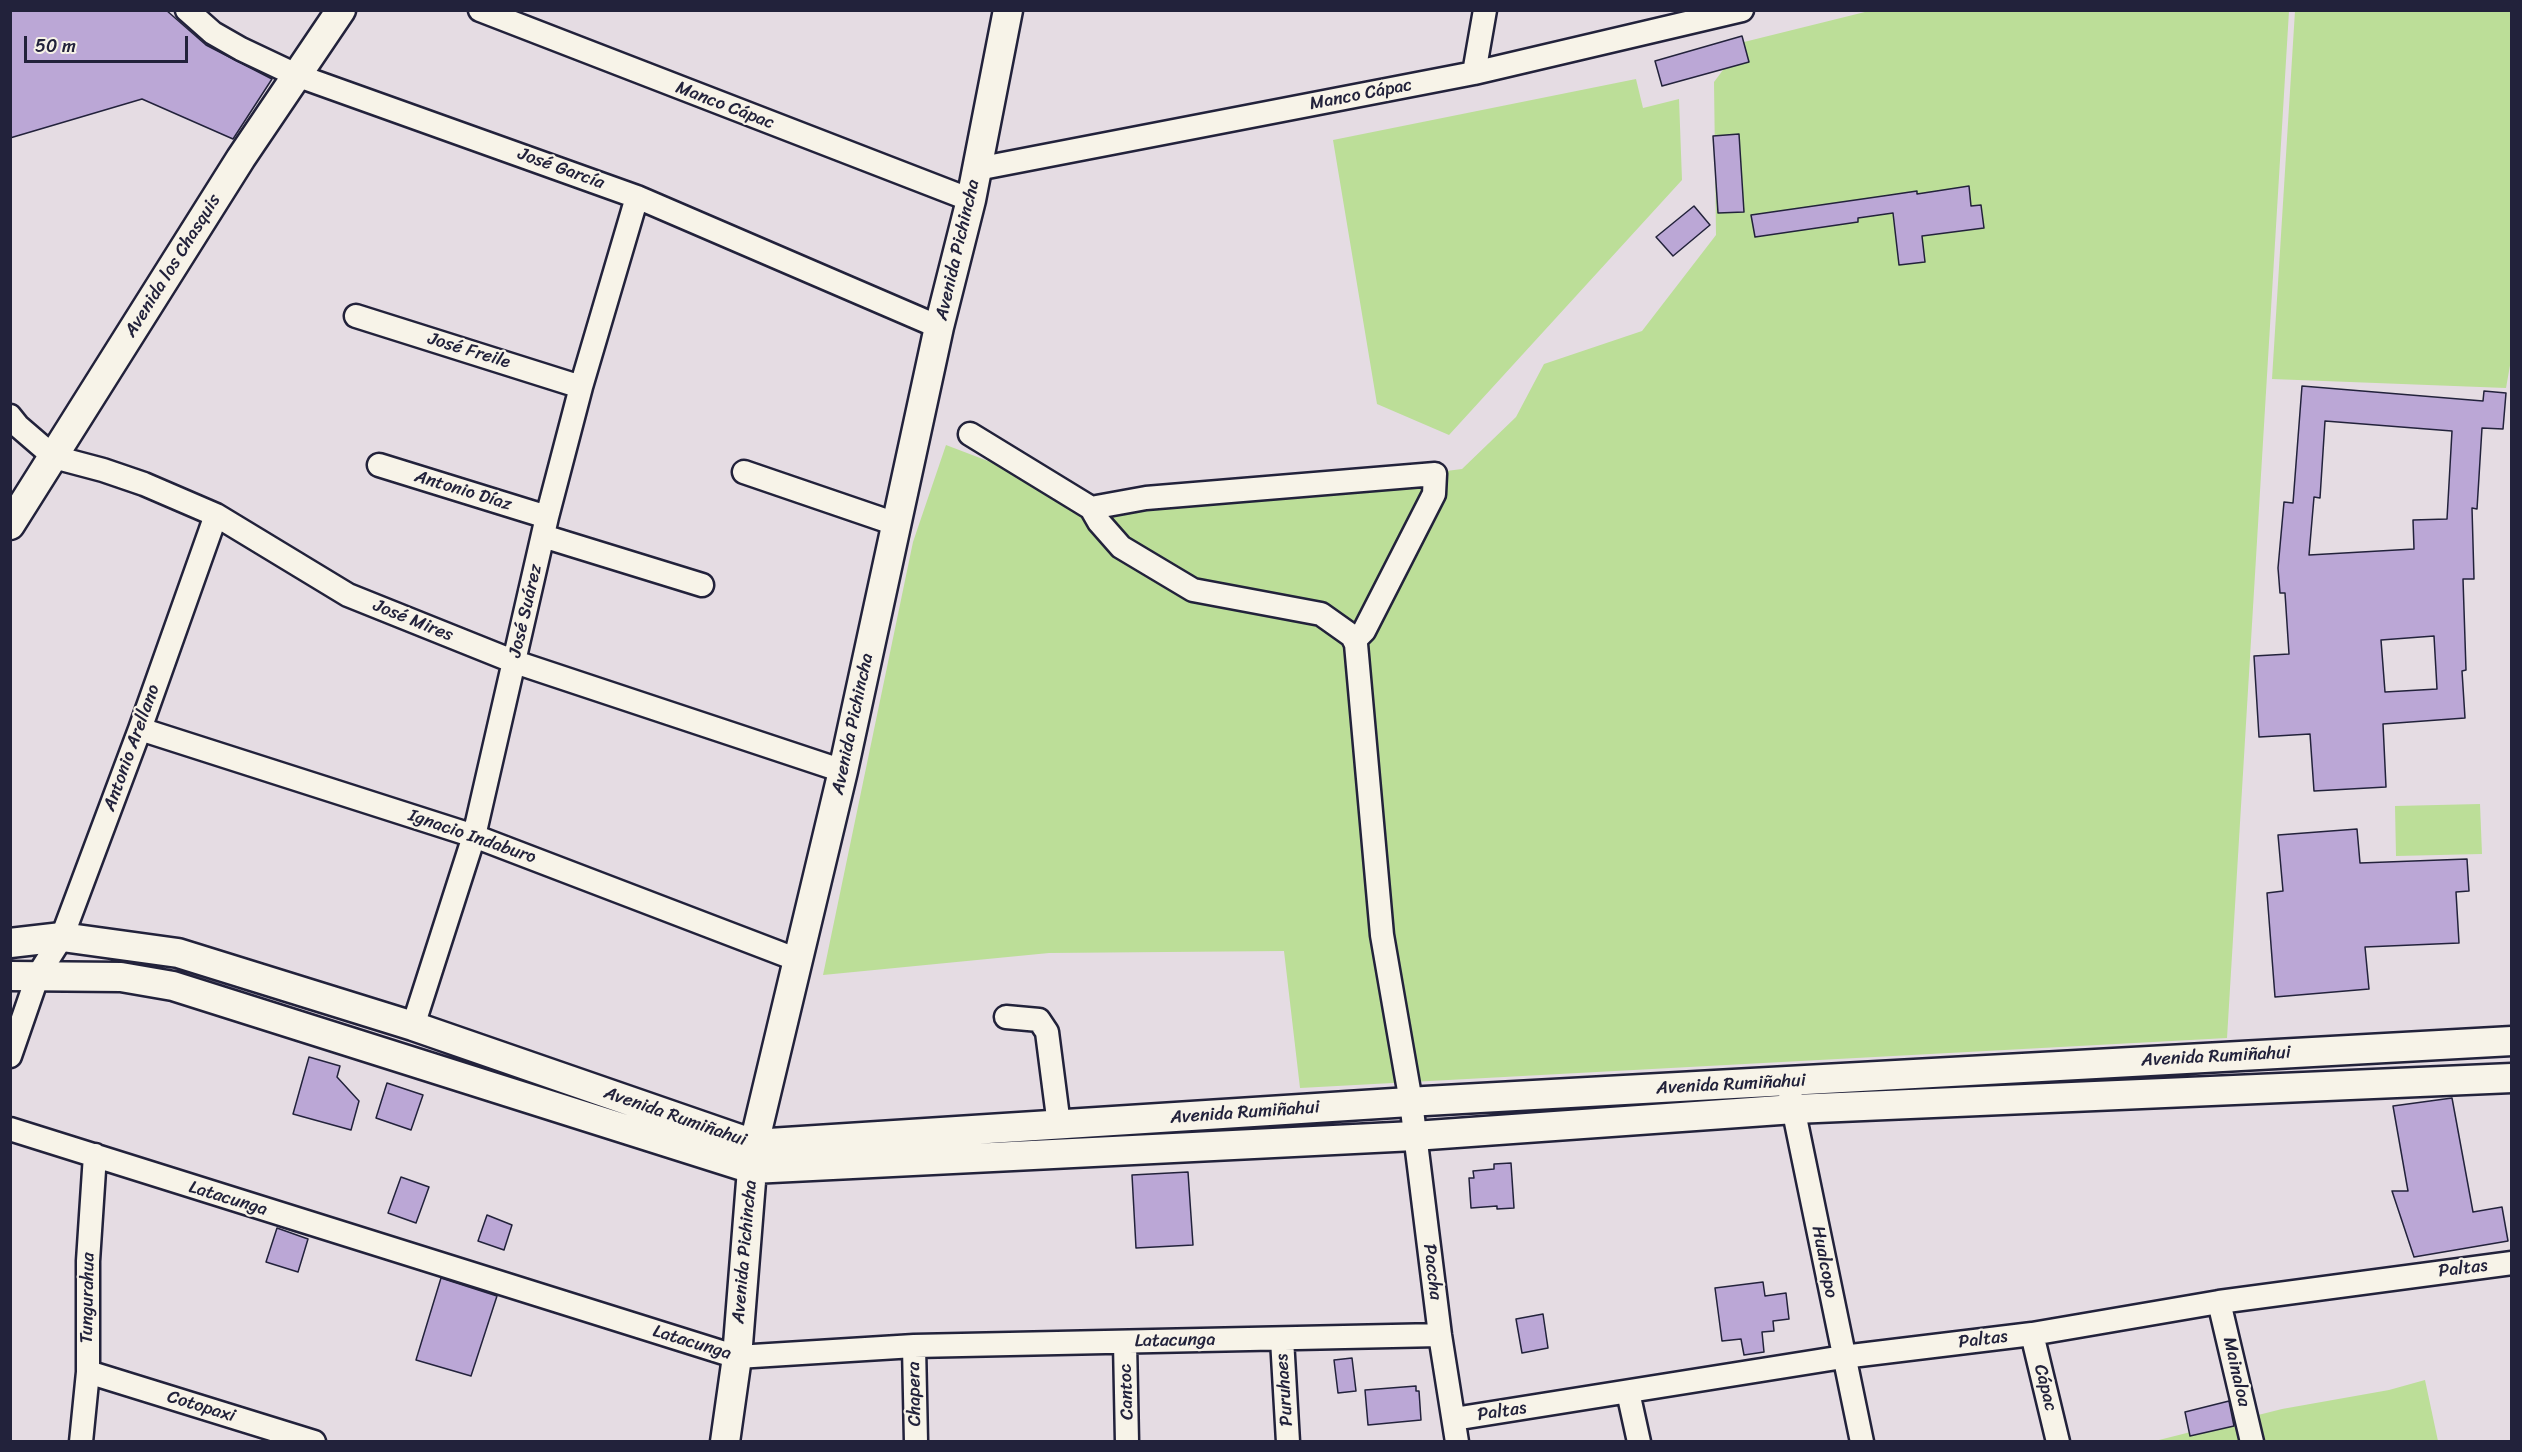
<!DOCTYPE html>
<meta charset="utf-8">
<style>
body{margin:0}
#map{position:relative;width:2522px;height:1452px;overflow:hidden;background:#e5dce3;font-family:Sriracha,sans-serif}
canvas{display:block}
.frame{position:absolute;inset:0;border:12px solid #22223b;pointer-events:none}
.scale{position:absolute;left:24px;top:36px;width:164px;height:27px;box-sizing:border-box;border:3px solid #22223b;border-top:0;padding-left:8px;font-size:18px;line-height:21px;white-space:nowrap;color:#22223b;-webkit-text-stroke:4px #f7f3e8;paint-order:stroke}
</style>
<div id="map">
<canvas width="2522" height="1452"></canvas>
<div class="frame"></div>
<div class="scale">50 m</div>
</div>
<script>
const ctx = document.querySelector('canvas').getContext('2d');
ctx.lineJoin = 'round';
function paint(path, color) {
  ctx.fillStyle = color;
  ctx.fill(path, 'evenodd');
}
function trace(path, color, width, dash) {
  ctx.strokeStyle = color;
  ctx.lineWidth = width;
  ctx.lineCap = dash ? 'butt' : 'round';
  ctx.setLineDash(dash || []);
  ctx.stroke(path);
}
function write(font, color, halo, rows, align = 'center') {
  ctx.font = font + ' Sriracha,sans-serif';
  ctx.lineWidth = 4.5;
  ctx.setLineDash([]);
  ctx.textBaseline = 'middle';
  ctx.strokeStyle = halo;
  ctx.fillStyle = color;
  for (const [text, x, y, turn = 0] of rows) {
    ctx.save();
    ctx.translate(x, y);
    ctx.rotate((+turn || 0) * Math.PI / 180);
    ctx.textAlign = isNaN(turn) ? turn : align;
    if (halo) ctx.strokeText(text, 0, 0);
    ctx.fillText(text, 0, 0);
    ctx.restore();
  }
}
paint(new Path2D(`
 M 1869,11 L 2289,11 L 2227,1038 L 1300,1088 L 1284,951 L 1049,953 L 823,975 L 913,542 L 946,445 L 1122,512 L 1462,469 L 1516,417 L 1544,364 L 1642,331 L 1716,235 L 1714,82 L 1744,42 Z
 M 2295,11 L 2511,11 L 2512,354 L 2506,388 L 2272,379 Z
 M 1636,79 L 1643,108 L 1679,99 L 1682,180 L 1449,435 L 1377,404 L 1333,140 Z
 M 2480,804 L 2482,854 L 2396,856 L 2395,806 Z
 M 2425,1380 L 2438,1441 L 2151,1442 L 2282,1409 L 2389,1390 Z`), '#bcde98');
const building = new Path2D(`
 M 10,10 L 166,10 L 206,45 L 272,79 L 233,139 L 142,99 L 10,138 Z
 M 1742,36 L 1749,62 L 1662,86 L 1655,61 Z
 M 1739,134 L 1744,212 L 1718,213 L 1713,136 Z
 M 1969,186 L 1971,206 L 1981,205 L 1984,228 L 1922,236 L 1925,262 L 1899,265 L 1893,213 L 1858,218 L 1858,222 L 1755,237 L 1751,215 L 1890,195 L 1917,191 L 1917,194 Z
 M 1694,206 L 1710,225 L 1673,256 L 1656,237 Z
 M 2302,386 L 2483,401 L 2484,391 L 2506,393 L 2503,429 L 2482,428 L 2477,509 L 2472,508 L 2474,579 L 2463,579 L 2466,670 L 2462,671 L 2465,718 L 2383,724 L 2386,787 L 2314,791 L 2310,734 L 2259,737 L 2254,656 L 2289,654 L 2285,593 L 2280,593 L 2278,568 L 2284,502 L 2293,503 ZM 2325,421 L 2452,431 L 2447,519 L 2413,520 L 2414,549 L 2309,555 L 2314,497 L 2320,498 ZM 2434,636 L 2437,689 L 2385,692 L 2381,640 Z
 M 2357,829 L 2360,863 L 2467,859 L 2469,891 L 2456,892 L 2459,943 L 2365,947 L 2369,989 L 2275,997 L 2267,893 L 2283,891 L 2278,835 Z
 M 309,1057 L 340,1066 L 337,1077 L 359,1101 L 351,1130 L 293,1114 Z
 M 387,1083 L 423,1095 L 411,1130 L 376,1118 Z
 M 2452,1098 L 2473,1212 L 2502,1207 L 2508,1241 L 2414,1257 L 2392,1191 L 2408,1191 L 2393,1106 Z
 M 1511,1163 L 1514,1208 L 1497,1209 L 1497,1206 L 1471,1208 L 1469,1178 L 1474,1178 L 1473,1171 L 1494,1169 L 1494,1164 Z
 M 1188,1172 L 1193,1245 L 1136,1248 L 1132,1175 Z
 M 401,1177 L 429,1187 L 416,1223 L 388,1213 Z
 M 487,1215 L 512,1225 L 504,1250 L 478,1241 Z
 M 277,1228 L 308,1239 L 298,1272 L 266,1262 Z
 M 441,1278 L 497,1296 L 471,1376 L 416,1360 Z
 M 1763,1282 L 1765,1296 L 1786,1293 L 1789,1319 L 1773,1321 L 1774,1331 L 1762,1332 L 1764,1352 L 1744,1355 L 1741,1339 L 1722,1341 L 1715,1288 Z
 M 1543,1314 L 1548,1348 L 1522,1353 L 1516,1319 Z
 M 1352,1358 L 1356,1391 L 1338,1393 L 1334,1360 Z
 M 1416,1386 L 1416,1391 L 1419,1391 L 1421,1420 L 1368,1425 L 1365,1390 Z
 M 2229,1401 L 2234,1426 L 2190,1436 L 2185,1412 Z`);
paint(building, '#bba7d6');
trace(building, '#22223b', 1.5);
const minor = new Path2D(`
 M 187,10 L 213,33 L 241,49 L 296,75 L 637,197 L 939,327
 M 480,10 L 971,200
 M 1474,73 L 1485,10
 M 977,169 L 1474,73 L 1742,10
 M 356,316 L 581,387
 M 10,416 L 18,426 L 54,457 L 103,470 L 144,484 L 216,515 L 348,595 L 515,662 L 843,771
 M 970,434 L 1091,508 L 1099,522 L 1121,547 L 1193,590 L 1321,614 L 1352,636 L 1356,644 L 1382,935 L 1411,1102 L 1440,1335 L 1457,1442
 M 379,465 L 547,517
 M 744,472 L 896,524
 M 1091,508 L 1146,498 L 1435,474 L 1434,494 L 1364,631 L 1359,636 L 1352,636
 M 543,536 L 702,585
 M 140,729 L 474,836 L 798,960
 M 1006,1017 L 1039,1020 L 1047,1032 L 1059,1125
 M 413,1026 L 474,836 L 547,517 L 581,387 L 637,197
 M 10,1056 L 38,975 L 62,937 L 140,729 L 216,515
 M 1790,1093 L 1862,1442
 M 10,1129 L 737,1357 L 914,1346 L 1440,1335
 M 2219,1302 L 2252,1442
 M 2032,1334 L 2058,1442
 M 1282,1339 L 1288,1442
 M 1125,1342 L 1127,1442
 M 914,1346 L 916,1442
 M 88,1372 L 314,1442
 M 1628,1392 L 1639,1442
 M 1454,1419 L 1843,1357 L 2032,1334 L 2219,1302 L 2512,1263
 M 81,1442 L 88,1372 L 88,1261 L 95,1155`);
const major = new Path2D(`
 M 10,525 L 241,158 L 341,10
 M 10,943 L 62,937 L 178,953 L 413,1026 L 754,1144 L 1425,1101 L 2512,1041
 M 10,976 L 121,977 L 173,986 L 752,1169 L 1414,1136 L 1794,1109 L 2512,1078
 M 725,1442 L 737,1357 L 754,1144 L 843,771 L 939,327 L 971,200 L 1008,10`);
trace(minor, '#22223b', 27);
trace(major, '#22223b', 33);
trace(minor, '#f7f3e8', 22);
trace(major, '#f7f3e8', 28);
write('18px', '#22223b', '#f7f3e8', [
 ["Manco Cápac",1361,95,-11],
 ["Manco Cápac",725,106,21],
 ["José García",561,169,20],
 ["Avenida Pichincha",958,250,-77],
 ["Avenida los Chasquis",173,266,-58],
 ["José Freile",469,351,17],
 ["Antonio Díaz",463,491,17],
 ["José Suárez",526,611,-77],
 ["José Mires",413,621,22],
 ["Avenida Pichincha",853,724,-78],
 ["Antonio Arellano",132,748,-70],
 ["Ignacio Indaburo",472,837,19],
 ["Avenida Rumiñahui",2216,1057,-3],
 ["Avenida Rumiñahui",1731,1085,-3],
 ["Avenida Rumiñahui",1245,1113,-4],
 ["Avenida Rumiñahui",675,1117,19],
 ["Latacunga",228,1199,17],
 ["Avenida Pichincha",745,1252,-85],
 ["Hualcopo",1824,1262,79],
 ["Paltas",2463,1269,-7],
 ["Paccha",1432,1272,83],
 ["Tungurahua",88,1298,-89],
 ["Paltas",1983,1340,-7],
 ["Latacunga",1175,1341,-1],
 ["Latacunga",692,1343,17],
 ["Mainaloa",2236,1372,77],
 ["Cápac",2045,1388,76],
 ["Puruhaes",1285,1390,-94],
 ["Cantoc",1127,1392,-92],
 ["Chapera",915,1394,-91],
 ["Cotopaxi",201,1407,17],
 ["Paltas",1502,1412,-9]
]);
</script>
